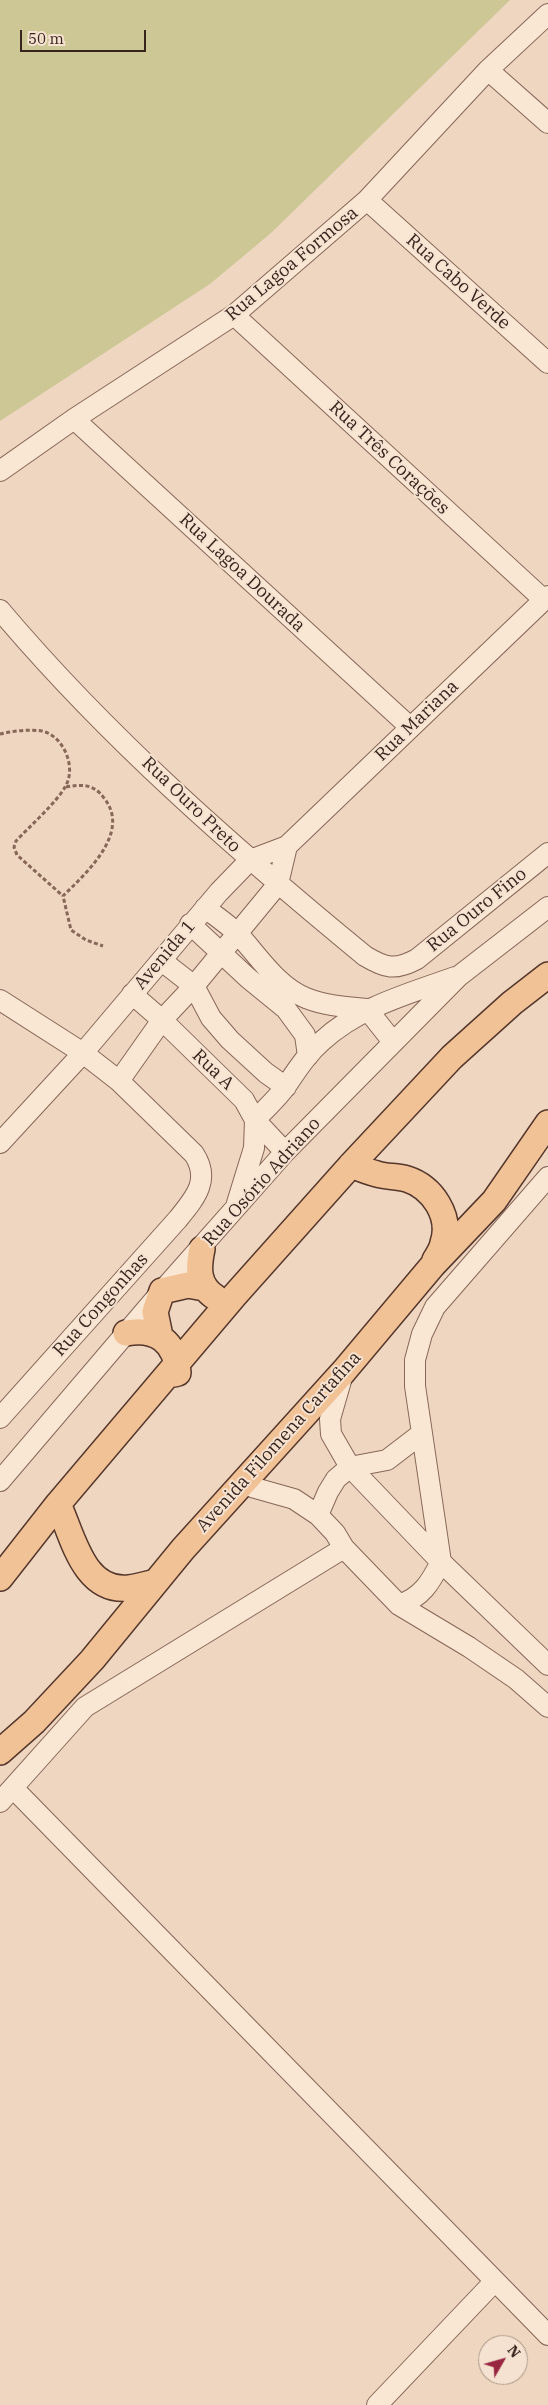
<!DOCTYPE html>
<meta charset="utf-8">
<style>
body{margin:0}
#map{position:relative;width:548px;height:2405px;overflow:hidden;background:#eed6c0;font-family:"IBM Plex Serif",serif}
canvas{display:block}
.north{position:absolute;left:478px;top:2335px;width:50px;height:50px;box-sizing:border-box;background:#f6e2d0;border:1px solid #aa9688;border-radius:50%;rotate:52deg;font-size:14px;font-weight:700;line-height:20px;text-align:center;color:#37241d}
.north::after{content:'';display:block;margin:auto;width:18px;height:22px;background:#972741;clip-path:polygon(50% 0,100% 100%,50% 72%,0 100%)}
.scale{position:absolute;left:20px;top:30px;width:126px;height:22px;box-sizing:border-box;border:2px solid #37241d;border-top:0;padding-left:6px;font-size:15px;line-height:18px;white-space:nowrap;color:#37241d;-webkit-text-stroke:4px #f6e2d0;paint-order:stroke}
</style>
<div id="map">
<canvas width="548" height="2405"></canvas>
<div class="north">N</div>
<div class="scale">50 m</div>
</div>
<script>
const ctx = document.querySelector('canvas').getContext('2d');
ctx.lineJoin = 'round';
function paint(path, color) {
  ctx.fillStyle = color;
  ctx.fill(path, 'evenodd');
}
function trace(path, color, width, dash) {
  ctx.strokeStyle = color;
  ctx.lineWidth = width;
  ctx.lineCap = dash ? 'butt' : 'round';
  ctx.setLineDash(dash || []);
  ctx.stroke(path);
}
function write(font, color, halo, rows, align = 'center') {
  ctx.font = font + ' "IBM Plex Serif",serif';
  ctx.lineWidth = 4;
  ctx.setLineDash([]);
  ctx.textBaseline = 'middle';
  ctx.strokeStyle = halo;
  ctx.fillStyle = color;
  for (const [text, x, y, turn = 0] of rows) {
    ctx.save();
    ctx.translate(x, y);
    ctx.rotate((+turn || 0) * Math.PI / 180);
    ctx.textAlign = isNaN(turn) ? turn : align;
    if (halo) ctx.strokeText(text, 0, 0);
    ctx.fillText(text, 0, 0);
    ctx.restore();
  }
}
paint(new Path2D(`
 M 0,0 L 510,0 L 271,233 L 210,284 L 0,421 Z`), '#ccc794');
const minor = new Path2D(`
 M 488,70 L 548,123
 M 367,200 L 548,363
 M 234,315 L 544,600
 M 74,419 L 410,727
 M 0,471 L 74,419 L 234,315 L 367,200 L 488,70 L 548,14
 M 0,610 C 108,738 236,850 365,956 C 385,968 395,971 417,959 L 548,853
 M 205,908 C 216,916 229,925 239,935 C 259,957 277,986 306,998 C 326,1006 347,1007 367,1009 L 393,1042
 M 190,924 L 248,978 L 286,1009 L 305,1035 L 308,1056
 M 162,961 L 194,986 L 211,1018 L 230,1040 L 266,1073 L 286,1087
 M 132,994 L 162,1020 L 244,1100 L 255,1120 L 285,1152
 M 0,1000 L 83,1053 L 119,1081 L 194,1154 C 211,1180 195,1198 178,1219 L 0,1418
 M 119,1081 L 162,1020 L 194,986 L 278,884 L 287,846
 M 0,1143 L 83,1053 L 219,892 L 250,860 L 287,846 L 548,596
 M 237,1203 L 254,1148 L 255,1120 C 265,1109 278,1098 286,1086 C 297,1070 307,1054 322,1041 C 359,1007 408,994 455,977
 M 343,1374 L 330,1419 L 331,1434 L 350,1467 L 441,1562 L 548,1665
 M 0,1481 L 162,1291 L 285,1152 L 459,976 L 548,907
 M 243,1483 L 255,1488 L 294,1499 L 318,1515 L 335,1533 L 344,1548 L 399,1605 L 469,1647 L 516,1679 L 548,1707
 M 318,1515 L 328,1492 L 336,1479 L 350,1467 L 387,1460 L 421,1434
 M 399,1605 C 422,1597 430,1583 441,1562 L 415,1386 L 415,1360 L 422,1334 L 435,1307 L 548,1177
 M 13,1788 L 548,2335
 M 0,1802 L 85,1707 L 344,1548
 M 377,2405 L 494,2282`);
const major = new Path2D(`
 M 351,1165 C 359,1168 368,1172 377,1174 C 386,1177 397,1176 407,1179 C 432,1187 452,1216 443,1243 C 442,1249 438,1255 435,1260
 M 202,1249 C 198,1268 197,1285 215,1297
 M 126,1333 C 156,1327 176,1342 178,1373 L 174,1374
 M 160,1336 L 155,1312 L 162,1291 L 188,1285 L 204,1288
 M 58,1504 C 73,1536 83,1593 129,1588 C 138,1587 147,1584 156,1582
 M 0,1578 L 58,1504 L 235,1295 L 351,1165 L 452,1057 L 512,1003 L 548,975
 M 0,1752 L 34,1722 L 92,1660 L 183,1549 L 344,1371 L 433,1265 L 494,1201 L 548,1123`);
trace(minor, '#876758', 22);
trace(major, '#55372c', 28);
trace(new Path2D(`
 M 0,734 C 13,731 29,729 42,731 C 64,736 77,768 65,787 C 57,802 29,827 16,841 L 14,847 L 17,855 L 63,896
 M 66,787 C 82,784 94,784 104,798 C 132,833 85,874 63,896 L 71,930 L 86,940 L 103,946`), '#876758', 3, [4, 2.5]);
trace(minor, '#f9e6d3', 20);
trace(major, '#f2c297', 25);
write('18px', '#37241d', '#f6e2d0', [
 ["Rua Lagoa Formosa",292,264,-40],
 ["Rua Cabo Verde",458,282,42],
 ["Rua Três Corações",389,458,43],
 ["Rua Lagoa Dourada",242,573,43],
 ["Rua Mariana",417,721,-44],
 ["Rua Ouro Preto",191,805,44],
 ["Rua Ouro Fino",477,910,-39],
 ["Avenida 1",165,955,-50],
 ["Rua A",213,1070,44],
 ["Rua Osório Adriano",262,1182,-48],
 ["Rua Congonhas",101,1305,-48],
 ["Avenida Filomena Cartafina",279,1442,-48]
]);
</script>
